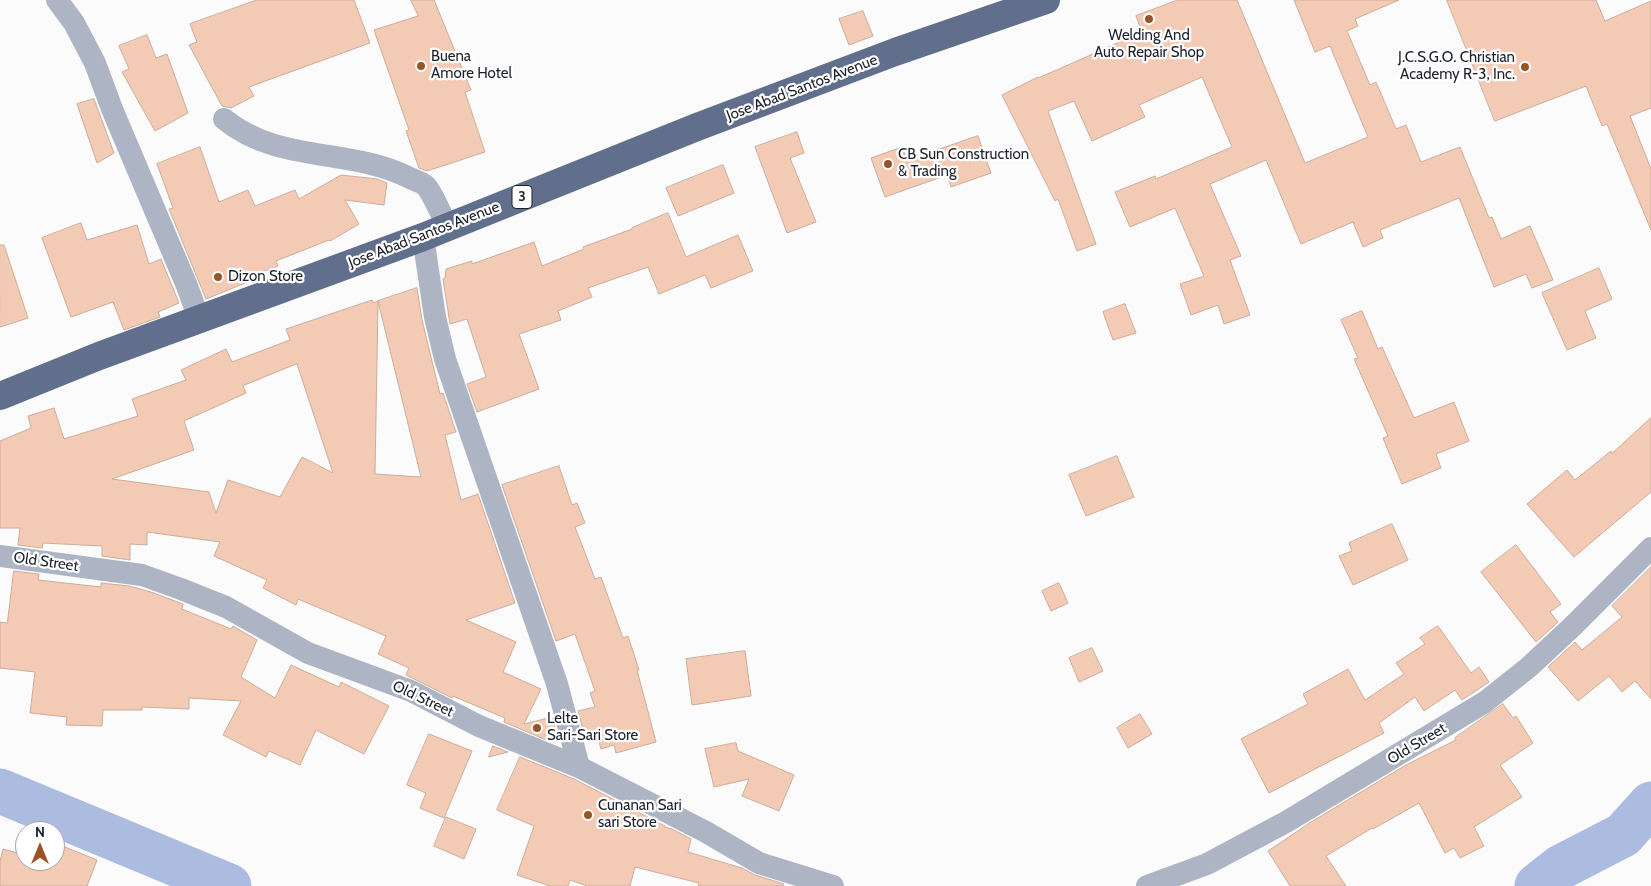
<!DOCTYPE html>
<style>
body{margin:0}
#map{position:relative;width:1651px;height:886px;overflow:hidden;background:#fbfbfb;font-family:Cabin,sans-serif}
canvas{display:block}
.north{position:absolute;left:15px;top:821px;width:50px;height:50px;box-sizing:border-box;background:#fff;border:1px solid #a4a6aa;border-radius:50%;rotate:0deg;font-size:14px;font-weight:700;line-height:20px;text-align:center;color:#1c202b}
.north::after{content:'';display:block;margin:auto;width:18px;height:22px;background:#985427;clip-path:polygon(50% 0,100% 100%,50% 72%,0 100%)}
</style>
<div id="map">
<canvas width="1651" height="886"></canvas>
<div class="north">N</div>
</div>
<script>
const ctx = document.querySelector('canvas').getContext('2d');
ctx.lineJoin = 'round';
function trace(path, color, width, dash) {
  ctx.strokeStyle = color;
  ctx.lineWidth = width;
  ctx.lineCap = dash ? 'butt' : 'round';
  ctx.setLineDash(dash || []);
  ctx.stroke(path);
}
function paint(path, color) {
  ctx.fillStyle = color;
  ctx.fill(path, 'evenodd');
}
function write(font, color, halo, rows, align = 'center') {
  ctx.font = font + ' Cabin,sans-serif';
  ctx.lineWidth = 4.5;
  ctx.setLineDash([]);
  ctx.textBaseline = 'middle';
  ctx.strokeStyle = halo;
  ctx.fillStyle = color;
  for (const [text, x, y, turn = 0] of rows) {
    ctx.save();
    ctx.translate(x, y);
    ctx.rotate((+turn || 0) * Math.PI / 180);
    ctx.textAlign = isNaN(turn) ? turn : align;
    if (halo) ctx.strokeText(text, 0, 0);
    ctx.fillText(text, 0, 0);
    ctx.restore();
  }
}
trace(new Path2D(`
 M 0,791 L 229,886
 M 1537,886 L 1561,867 L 1623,835 L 1651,804`), '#abbce0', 45);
const building = new Path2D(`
 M 257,0 L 354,0 L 370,43 L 249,87 L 254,96 L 231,108 L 222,106 L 189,45 L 197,42 L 190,24 Z
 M 411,0 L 434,0 L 471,90 L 465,92 L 485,152 L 427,171 L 419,168 L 406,131 L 409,130 L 374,30 L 418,16 Z
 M 1178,0 L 1237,0 L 1305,163 L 1368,137 L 1330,46 L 1315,52 L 1294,0 L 1399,0 L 1355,19 L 1358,26 L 1347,31 L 1370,85 L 1376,82 L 1396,129 L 1406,125 L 1421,162 L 1460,147 L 1489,218 L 1492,217 L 1501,239 L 1530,226 L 1553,280 L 1532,288 L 1526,274 L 1494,287 L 1459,198 L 1380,230 L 1383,238 L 1363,247 L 1353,222 L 1301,244 L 1266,160 L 1210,184 L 1241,256 L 1230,260 L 1250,315 L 1224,324 L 1218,305 L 1191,315 L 1180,284 L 1204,276 L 1175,208 L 1130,227 L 1115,192 L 1155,176 L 1156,179 L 1232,147 L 1202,77 L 1139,105 L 1145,117 L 1092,141 L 1074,101 L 1048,111 L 1096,244 L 1077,251 L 1058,199 L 1055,201 L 1002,95 L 1038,77 L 1038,78 L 1059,69 L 1142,32 L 1136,16 Z
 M 1447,0 L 1596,0 L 1605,21 L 1651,1 L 1651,108 L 1630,116 L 1651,169 L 1651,230 L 1607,124 L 1602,126 L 1586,86 L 1495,121 Z
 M 863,11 L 873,36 L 849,45 L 839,19 Z
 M 147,35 L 156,58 L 167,54 L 188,113 L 155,131 L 122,72 L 129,69 L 119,46 Z
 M 94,99 L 114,153 L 97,163 L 77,104 Z
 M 797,132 L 804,153 L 790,158 L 816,222 L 787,233 L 755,147 Z
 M 978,136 L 991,173 L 951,187 L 947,175 L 885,197 L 871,158 L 902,147 L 907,160 Z
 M 200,147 L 219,202 L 248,190 L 255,206 L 295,190 L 299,199 L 341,175 L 377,179 L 387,183 L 384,205 L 345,200 L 359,224 L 330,241 L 329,240 L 276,261 L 278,266 L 246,278 L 248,282 L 206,299 L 169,209 L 173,208 L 157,164 Z
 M 723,165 L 734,193 L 678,216 L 666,188 Z
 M 668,213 L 686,257 L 738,235 L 753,271 L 711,288 L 705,275 L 659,294 L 648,267 L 588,288 L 592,297 L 558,311 L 561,320 L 519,334 L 539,389 L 477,412 L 467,384 L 486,377 L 467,319 L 450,324 L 443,279 L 445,278 L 446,269 L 472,261 L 472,264 L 534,242 L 542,266 L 584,249 L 583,247 L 632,229 L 632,228 Z
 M 81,223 L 87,240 L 137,225 L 149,264 L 161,259 L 179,303 L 158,312 L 160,317 L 124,330 L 113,302 L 71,317 L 42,238 Z
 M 0,245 L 4,245 L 28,318 L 0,327 Z
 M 1599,268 L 1612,299 L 1585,311 L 1596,338 L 1567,350 L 1542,293 Z
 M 417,288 L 422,320 L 440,394 L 443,393 L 456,432 L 445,435 L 461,500 L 478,494 L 515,603 L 466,620 L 516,642 L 503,672 L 541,689 L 524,724 L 552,717 L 558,740 L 551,742 L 504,722 L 505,718 L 453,696 L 452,698 L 406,675 L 409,668 L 378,654 L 386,636 L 298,599 L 296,605 L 263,588 L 267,580 L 214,556 L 220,542 L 147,532 L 147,545 L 130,544 L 130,560 L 102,556 L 102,546 L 43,543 L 42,548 L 18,545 L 20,528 L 0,528 L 0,441 L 31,428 L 28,416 L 54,408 L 64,439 L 138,416 L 132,399 L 186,380 L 181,370 L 226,349 L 232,362 L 290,340 L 286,329 L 372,300 L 373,303 L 378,301 L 375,474 L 421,477 L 378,301 ZM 297,364 L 333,473 L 302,457 L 280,497 L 228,480 L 216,513 L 209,492 L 112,479 L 194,450 L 184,421 L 246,393 L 243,386 Z
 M 1125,304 L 1136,333 L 1113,340 L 1103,312 Z
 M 1362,311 L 1378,349 L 1382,347 L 1414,418 L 1454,402 L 1469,441 L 1436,454 L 1441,468 L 1402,484 L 1383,438 L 1388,436 L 1354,359 L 1358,358 L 1341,320 Z
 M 1651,418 L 1651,492 L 1574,557 L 1527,504 L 1567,470 L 1575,480 L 1611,451 L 1612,453 Z
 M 1117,456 L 1134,497 L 1086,516 L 1069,475 Z
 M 559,466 L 572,505 L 577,503 L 585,523 L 575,527 L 595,579 L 601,577 L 623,638 L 628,636 L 639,670 L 637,670 L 656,742 L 616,753 L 614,745 L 601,749 L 596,731 L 584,734 L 578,711 L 595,707 L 590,693 L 595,691 L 575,634 L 556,641 L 502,485 Z
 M 1392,524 L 1408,560 L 1353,585 L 1339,556 L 1352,551 L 1349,543 Z
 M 1516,545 L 1561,604 L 1550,612 L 1558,622 L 1536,642 L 1481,572 Z
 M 1651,567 L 1651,699 L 1635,681 L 1622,692 L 1609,676 L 1578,701 L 1548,667 L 1575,642 L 1582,650 L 1622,617 L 1612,606 Z
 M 14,571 L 39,574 L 38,580 L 101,587 L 101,583 L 129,586 L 151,592 L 183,604 L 182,609 L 231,629 L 233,626 L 257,640 L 241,677 L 275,698 L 291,665 L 339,687 L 341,682 L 389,706 L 364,754 L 316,730 L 300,765 L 269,751 L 266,757 L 223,735 L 241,701 L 189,698 L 189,709 L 142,707 L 142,710 L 103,710 L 102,726 L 66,725 L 67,717 L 30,713 L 35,672 L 0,668 L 0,622 L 7,623 Z
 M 1059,583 L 1068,603 L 1051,611 L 1042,591 Z
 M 1438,626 L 1471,673 L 1479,667 L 1489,682 L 1462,700 L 1455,690 L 1424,711 L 1415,697 L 1379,723 L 1384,733 L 1269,793 L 1241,739 L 1308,704 L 1303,694 L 1348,669 L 1365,700 L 1404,674 L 1396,663 L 1425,644 L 1420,638 Z
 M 1092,648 L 1103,671 L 1079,682 L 1069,658 Z
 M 745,651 L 751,696 L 692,705 L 686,659 Z
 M 1503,704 L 1513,718 L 1516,716 L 1533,743 L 1500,765 L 1522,797 L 1474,827 L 1484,846 L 1460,858 L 1454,848 L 1445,853 L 1419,803 L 1373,829 L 1372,828 L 1326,856 L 1346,886 L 1290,886 L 1268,851 L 1311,822 L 1406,765 L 1456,740 L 1455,738 Z
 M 1140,714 L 1152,734 L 1128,748 L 1117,728 Z
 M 429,734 L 472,751 L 444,818 L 420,808 L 426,793 L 407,785 Z
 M 736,743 L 738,751 L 794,775 L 779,811 L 742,796 L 749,779 L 714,787 L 705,749 Z
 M 493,746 L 508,752 L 489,757 Z
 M 520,757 L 574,779 L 665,826 L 665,827 L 672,829 L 691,839 L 688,852 L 742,868 L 755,875 L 784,884 L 783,886 L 698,886 L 699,883 L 635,867 L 630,886 L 587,886 L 570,880 L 568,886 L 550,886 L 517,875 L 534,826 L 497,810 Z
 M 446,817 L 476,829 L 464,859 L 434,846 Z
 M 55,843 L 97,860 L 87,886 L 0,886 L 0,861 L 3,849 L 25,855 L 25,861 L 55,861 Z`);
paint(building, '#f3cbb5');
trace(building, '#cbac9b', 1);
trace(new Path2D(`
 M 57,0 L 74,23 L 95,63 L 112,109 L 187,286 L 199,319
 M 224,119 C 277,163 350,148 408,177 C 413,180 422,182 426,186 C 432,193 443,217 447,227
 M 423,237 L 435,317 L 445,359 L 557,684 L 579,767
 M 0,556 L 142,575 L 181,589 L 226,607 L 308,653 L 411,691 L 479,726 L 579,767 L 706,832 L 759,863 L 833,886
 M 1147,886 L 1207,864 L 1286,822 L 1485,702 L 1529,667 L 1574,625 L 1651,548`), '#adb4c4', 22);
trace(new Path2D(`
 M 0,396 L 99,356 L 423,237 L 697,127 L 895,52 L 1046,0`), '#616e8c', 28);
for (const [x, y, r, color] of [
 [1149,19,5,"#985427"],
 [421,66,5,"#985427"],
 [1525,67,5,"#985427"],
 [888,164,5,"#985427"],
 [218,277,5,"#985427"],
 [537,728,5,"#985427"],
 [588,815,5,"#985427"]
]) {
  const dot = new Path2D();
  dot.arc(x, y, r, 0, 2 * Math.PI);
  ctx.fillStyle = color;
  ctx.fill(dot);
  trace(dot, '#fff', 2);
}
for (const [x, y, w] of [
 [522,197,20]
]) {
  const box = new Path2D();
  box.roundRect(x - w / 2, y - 11.5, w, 23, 4);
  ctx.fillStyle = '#fff';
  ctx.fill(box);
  trace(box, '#1c202b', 1);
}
write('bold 14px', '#1c202b', null, [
 ["3",522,197]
]);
write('15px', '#1c202b', '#fff', [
 ["Welding And",1149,36,"center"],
 ["Auto Repair Shop",1149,53,"center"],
 ["Buena",431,57],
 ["Amore Hotel",431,74],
 ["J.C.S.G.O. Christian",1515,58,"right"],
 ["Academy R-3, Inc.",1515,75,"right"],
 ["CB Sun Construction",898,155],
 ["& Trading",898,172],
 ["Dizon Store",228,277],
 ["Lelte",547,719],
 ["Sari-Sari Store",547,736],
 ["Cunanan Sari",598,806],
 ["sari Store",598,823]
], 'left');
write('15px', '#1c202b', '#fff', [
 ["Jose Abad Santos Avenue",802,88,-21],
 ["Jose Abad Santos Avenue",424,235,-21],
 ["Old Street",46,562,8],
 ["Old Street",423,699,25],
 ["Old Street",1417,744,-31]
]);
</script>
